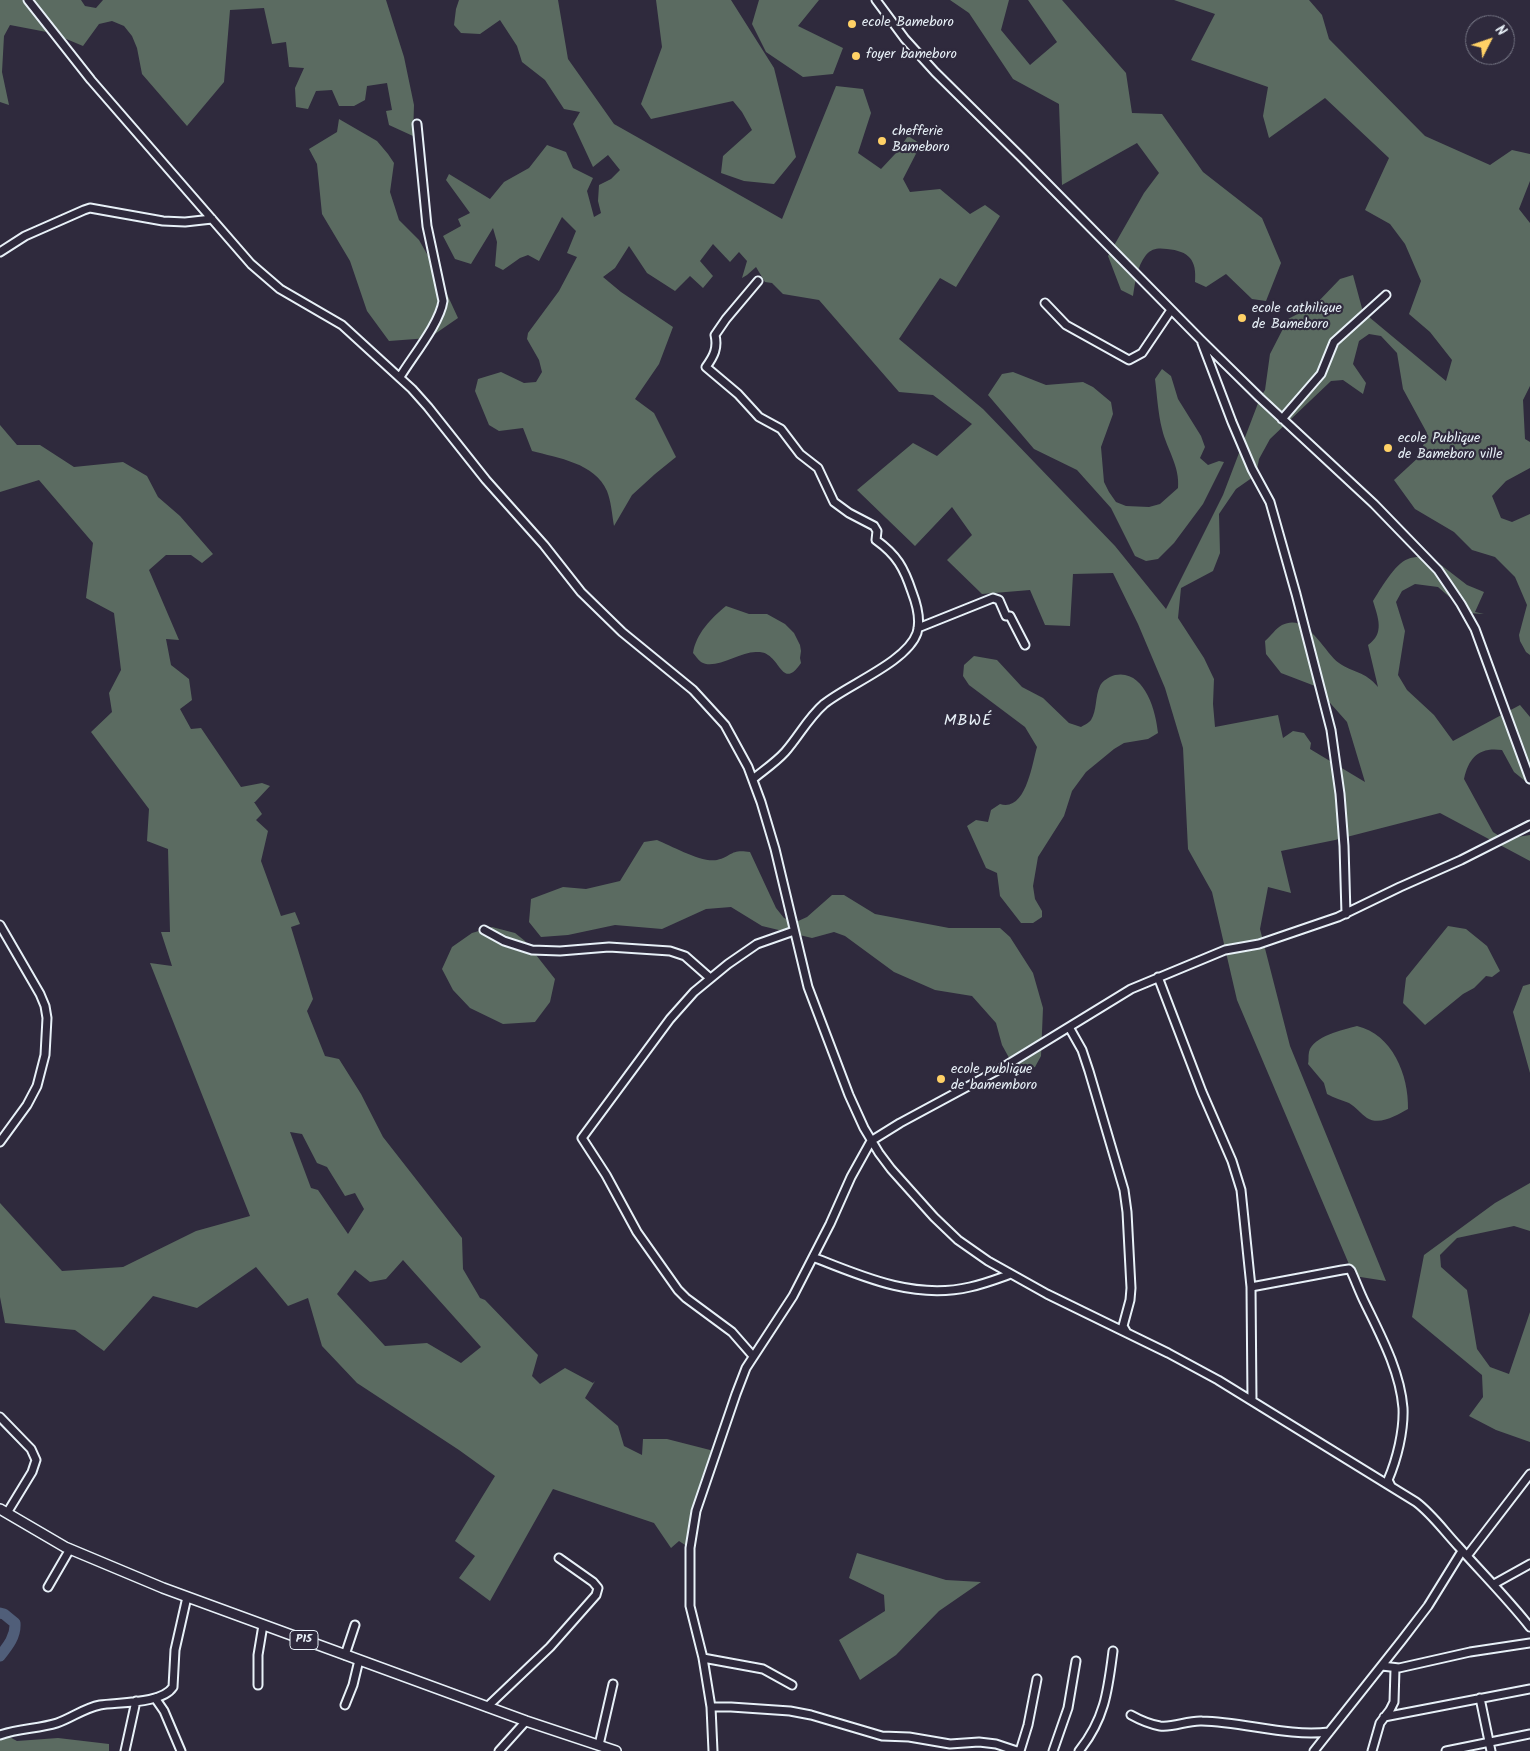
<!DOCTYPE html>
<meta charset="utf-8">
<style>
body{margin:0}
#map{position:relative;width:1530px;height:1751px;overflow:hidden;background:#2f2a3d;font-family:Kalam,sans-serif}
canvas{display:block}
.north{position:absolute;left:1465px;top:15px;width:50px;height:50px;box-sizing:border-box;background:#2f2a3d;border:1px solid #797a88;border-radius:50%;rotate:49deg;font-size:14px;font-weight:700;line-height:20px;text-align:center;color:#e8f1f8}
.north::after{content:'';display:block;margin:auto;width:18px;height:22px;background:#ffd166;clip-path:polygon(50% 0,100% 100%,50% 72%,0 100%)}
</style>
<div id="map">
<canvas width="1530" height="1751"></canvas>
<div class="north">N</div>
</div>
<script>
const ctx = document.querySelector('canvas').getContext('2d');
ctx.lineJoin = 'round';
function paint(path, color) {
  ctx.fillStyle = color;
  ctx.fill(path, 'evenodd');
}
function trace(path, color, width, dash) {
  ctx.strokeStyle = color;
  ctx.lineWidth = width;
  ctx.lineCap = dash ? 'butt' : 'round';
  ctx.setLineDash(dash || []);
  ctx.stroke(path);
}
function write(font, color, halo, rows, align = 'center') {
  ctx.font = font + ' Kalam,sans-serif';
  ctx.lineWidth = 4.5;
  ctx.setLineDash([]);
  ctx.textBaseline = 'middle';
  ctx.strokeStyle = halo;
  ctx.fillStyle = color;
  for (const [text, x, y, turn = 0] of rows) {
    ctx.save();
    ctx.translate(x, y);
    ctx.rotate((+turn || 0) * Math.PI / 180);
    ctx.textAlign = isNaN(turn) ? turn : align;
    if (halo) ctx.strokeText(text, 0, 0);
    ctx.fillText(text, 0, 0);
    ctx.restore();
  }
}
paint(new Path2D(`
 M 0,0 L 81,0 L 85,6 L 96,8 L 103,0 L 386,0 L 404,57 L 414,105 L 413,136 L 389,125 L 386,111 L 392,110 L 387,83 L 367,86 L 365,100 L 354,106 L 339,106 L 332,90 L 316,91 L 308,109 L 296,107 L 295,88 L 304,68 L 289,67 L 286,42 L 272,44 L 264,8 L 230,10 L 224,82 L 187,126 L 142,74 L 137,48 L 132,36 L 124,26 L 112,21 L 99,24 L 83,46 L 52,33 L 10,25 L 4,36 L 2,72 L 9,105 L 0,102 Z
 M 459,0 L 558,0 L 568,59 L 614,124 L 782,219 L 836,86 L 863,89 L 871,113 L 858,153 L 881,169 L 896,153 L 908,136 L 921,144 L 903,179 L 910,192 L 940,189 L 970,214 L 985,205 L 1000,216 L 956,287 L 940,278 L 899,339 L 983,409 L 1115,546 L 1166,609 L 1223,495 L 1260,398 L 1265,390 L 1270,354 L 1288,319 L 1315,305 L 1340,279 L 1353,275 L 1363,312 L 1446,381 L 1452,360 L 1430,332 L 1409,314 L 1421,281 L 1405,244 L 1390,224 L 1365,210 L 1389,158 L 1325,98 L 1269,138 L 1263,116 L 1268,87 L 1191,60 L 1215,14 L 1174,0 L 1309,0 L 1322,15 L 1329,39 L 1425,136 L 1490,165 L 1512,150 L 1530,154 L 1530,181 L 1519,209 L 1530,223 L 1530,386 L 1523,400 L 1525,439 L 1530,442 L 1530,468 L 1506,481 L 1492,496 L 1501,518 L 1512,522 L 1530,514 L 1530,655 L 1526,652 L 1520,641 L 1519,635 L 1527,605 L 1515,577 L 1495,557 L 1472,550 L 1454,532 L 1415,509 L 1394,480 L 1420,456 L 1427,433 L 1403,389 L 1397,353 L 1381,336 L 1369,334 L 1359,341 L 1353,364 L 1366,383 L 1363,394 L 1343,380 L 1331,381 L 1270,439 L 1259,459 L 1256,475 L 1236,489 L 1219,514 L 1220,553 L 1213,571 L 1181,588 L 1178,618 L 1204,658 L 1214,679 L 1213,704 L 1215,727 L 1278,715 L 1283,738 L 1293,731 L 1304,733 L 1311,743 L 1310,749 L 1365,782 L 1347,722 L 1315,686 L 1281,673 L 1266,654 L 1265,641 C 1270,637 1276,628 1282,625 C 1307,612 1323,651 1339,663 C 1353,673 1365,671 1378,687 L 1368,645 C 1385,633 1378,618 1373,601 C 1380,590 1395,563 1408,559 C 1414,556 1425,557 1432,558 L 1467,585 L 1484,592 L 1475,612 L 1484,614 L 1468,613 L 1438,587 L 1415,584 L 1402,591 L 1396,602 L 1405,631 L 1398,675 L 1407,690 L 1434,715 L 1453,741 L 1520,705 L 1530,717 L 1530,785 L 1514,772 L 1502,750 C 1479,747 1469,757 1464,779 L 1493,832 L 1504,839 L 1530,835 L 1530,861 L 1440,813 L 1335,840 L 1281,851 L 1291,893 L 1268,887 L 1260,929 L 1290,1046 L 1386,1281 L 1354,1276 L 1237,1000 L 1212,892 L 1188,849 L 1183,748 L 1165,688 L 1138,624 L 1113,573 L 1073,574 L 1070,626 L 1045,625 L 1030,590 L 982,594 L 947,560 L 972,535 L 952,507 L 915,546 L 857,490 L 913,443 L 937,456 L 972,424 L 933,395 L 899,392 L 819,300 L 783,294 L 772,283 L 765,282 L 756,267 L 747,275 L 742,278 L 747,261 L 739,252 L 730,262 L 713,244 L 700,261 L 713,276 L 703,288 L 690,276 L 675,291 L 647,273 L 629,246 L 615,268 L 603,277 L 621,292 L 673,327 L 659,364 L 635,399 L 654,413 L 676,457 L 655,474 L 632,495 L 614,526 C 612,514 611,501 607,491 C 595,463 558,458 532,451 L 523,428 L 499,431 L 489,425 L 475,391 L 478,379 L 501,372 L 524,383 L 536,382 L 542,372 L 539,360 L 527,339 L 528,333 L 559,291 L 577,257 L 567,253 L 576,231 L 562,217 L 539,261 L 528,255 L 520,258 L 503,270 L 495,266 L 497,242 L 493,228 L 471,264 L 455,259 L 443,236 L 461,226 L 458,219 L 470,213 L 446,180 L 449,174 L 490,199 L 504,182 L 529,168 L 547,145 L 566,152 L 573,168 L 593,178 L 587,191 L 594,217 L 601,213 L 598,201 L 599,185 L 611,179 L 620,170 L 608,155 L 593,167 L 573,124 L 580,112 L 564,109 L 545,80 L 522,62 L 517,46 L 500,20 L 480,34 L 461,33 L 454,25 L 456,9 Z
 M 656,0 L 731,0 L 774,68 L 796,157 L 774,184 L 744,181 L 721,173 L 723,156 L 752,130 L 742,112 L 733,101 L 651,119 L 641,104 L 662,47 Z
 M 759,0 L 819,0 L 798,26 L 843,48 L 833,74 L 803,77 L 766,52 L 752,24 Z
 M 950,0 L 1009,0 L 1001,30 L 1030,65 L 1057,42 L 1028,0 L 1062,0 L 1126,73 L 1132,113 L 1162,114 L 1203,172 L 1262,218 L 1281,263 L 1266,301 L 1252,299 L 1226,274 L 1206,287 L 1195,282 C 1197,260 1189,251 1167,249 C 1159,248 1152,248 1146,255 C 1137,266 1135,283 1133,296 L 1121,290 L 1108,256 L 1144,193 L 1159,173 L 1137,143 L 1062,185 L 1059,104 L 1013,79 L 969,13 Z
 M 339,119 L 377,141 L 388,154 L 394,163 L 390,192 L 399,220 L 419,240 L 435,268 L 458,318 L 429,338 L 389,341 L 367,311 L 350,261 L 322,214 L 317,164 L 309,149 L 337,132 Z
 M 1162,369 L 1171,376 L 1178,399 L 1201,436 L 1205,447 L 1200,458 L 1208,465 L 1219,461 L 1224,462 L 1203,504 L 1174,543 L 1158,559 L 1146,561 L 1135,556 L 1111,508 L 1077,470 L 1034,449 L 988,395 L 1002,374 L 1013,372 L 1046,385 L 1083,382 L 1093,387 L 1111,402 L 1113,414 L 1101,447 L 1104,482 L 1109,492 L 1116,502 L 1126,506 L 1149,507 L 1160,504 L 1178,488 C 1180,466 1167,450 1162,429 C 1158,413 1157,395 1155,379 Z
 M 0,425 L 17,445 L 40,445 L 74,467 L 123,462 L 147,476 L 158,497 L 180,516 L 213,554 L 202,563 L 191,555 L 166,555 L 149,570 L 179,640 L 166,639 L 171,665 L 189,679 L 192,700 L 180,709 L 191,729 L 201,728 L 241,787 L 262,783 L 270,786 L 255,802 L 254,802 L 262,814 L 256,820 L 268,831 L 261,861 L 281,916 L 295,912 L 300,924 L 291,927 L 313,999 L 307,1011 L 325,1056 L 339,1059 L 361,1094 L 383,1137 L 462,1238 L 463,1269 L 480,1298 L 485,1300 L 538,1355 L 532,1376 L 540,1384 L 565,1368 L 593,1383 L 595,1381 L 585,1398 L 618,1426 L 624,1446 L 642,1455 L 643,1439 L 667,1439 L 714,1451 L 688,1547 L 679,1541 L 671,1548 L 654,1523 L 553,1489 L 490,1601 L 459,1578 L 475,1556 L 455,1541 L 495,1476 L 459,1450 L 357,1383 L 322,1346 L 308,1298 L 288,1306 L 256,1267 L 197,1308 L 153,1296 L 104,1351 L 75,1330 L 5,1323 L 0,1297 L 0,1203 L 62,1271 L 123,1267 L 196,1231 L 250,1216 L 150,963 L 172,966 L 161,932 L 170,932 L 168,849 L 147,841 L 149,809 L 91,732 L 112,712 L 109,693 L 121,670 L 114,613 L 86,598 L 93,543 L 39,480 L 0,492 ZM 290,1132 L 302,1134 L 317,1163 L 327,1167 L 345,1196 L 355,1193 L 364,1209 L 348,1234 L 318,1190 L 311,1188 ZM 403,1260 L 481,1347 L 461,1363 L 427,1343 L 385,1346 L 337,1294 L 355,1270 L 370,1282 L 386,1279 Z
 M 726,606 L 749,614 L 767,614 L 785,624 L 794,633 L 800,645 L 801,651 L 800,658 L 801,663 C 784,688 781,663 768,655 C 764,652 761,652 757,652 C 740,651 715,671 701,662 C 698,660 695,655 693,653 C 696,634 711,618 726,606 Z
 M 974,656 L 997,660 L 1022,687 L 1043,698 L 1069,723 L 1081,727 C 1084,725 1089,723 1091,720 C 1097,711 1095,696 1100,686 C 1102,681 1109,677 1115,675 C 1144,669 1156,710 1158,733 L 1148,739 L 1124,743 L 1114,749 L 1086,772 L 1072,791 L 1064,816 L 1038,857 L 1033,886 L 1035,899 L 1042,911 L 1042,917 L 1033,923 L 1021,923 L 1000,896 L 997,873 L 986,868 L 967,826 L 976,820 L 988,822 L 991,810 L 1000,804 C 1026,812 1032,764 1037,747 L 1025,727 L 969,685 L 963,676 L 964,665 Z
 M 657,840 C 672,846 701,863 717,860 C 733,856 730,849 750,852 L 776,908 L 784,918 L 796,922 L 807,917 L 832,895 L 844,895 L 875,914 L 949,928 L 1000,928 L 1010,937 L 1033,973 L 1043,1008 L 1041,1056 L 1035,1067 L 1024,1071 L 1013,1065 L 1002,1045 L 996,1023 L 972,996 L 935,990 L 894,972 L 845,936 L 834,932 L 812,938 L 762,926 L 731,907 L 706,909 L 662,929 L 615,925 L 568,935 L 541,937 L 529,922 L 531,899 L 563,887 L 586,889 L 620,881 L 644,842 Z
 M 1448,926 L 1466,929 L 1487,946 L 1500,971 L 1492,977 L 1486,976 L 1474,988 L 1463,994 L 1425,1025 L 1403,1003 L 1406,978 Z
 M 492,927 L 515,933 L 525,941 L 555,979 L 550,1002 L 535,1022 L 503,1024 L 470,1008 L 453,990 L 442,969 L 452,947 L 472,933 Z
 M 1530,984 L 1530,1073 L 1513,1012 L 1523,986 Z
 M 1357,1026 C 1392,1034 1409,1075 1408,1109 C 1397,1115 1380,1126 1367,1118 C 1361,1114 1356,1107 1349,1103 C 1342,1100 1334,1098 1327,1094 L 1324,1083 L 1308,1064 C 1309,1061 1308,1056 1309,1052 C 1313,1036 1343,1030 1357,1026 Z
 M 1530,1183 L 1530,1231 L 1514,1226 L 1457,1238 L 1440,1255 L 1441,1267 L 1467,1290 L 1477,1349 L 1490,1367 L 1509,1374 L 1530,1312 L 1530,1442 L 1496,1430 L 1469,1416 L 1483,1397 L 1482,1375 L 1412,1317 L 1424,1255 L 1495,1203 Z
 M 857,1553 L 946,1580 L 981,1582 L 939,1611 L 896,1655 L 860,1680 L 839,1640 L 885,1611 L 884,1595 L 849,1578 Z
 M 0,1732 L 17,1741 L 58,1738 L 109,1744 L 109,1751 L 0,1751 Z`), '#5b6b61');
trace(new Path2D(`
 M 0,1613 L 4,1614 L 15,1623 C 16,1636 8,1646 0,1656`), '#505e79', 11);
const minor = new Path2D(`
 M 28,0 L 91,80 L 251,264 L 280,289 L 342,325 L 412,389 L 428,407 L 486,480 L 544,545 L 581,592 L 622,632 L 693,690 L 725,725 L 748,767 L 761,802 L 775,849 L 808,987 L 849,1095 L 864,1128 L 879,1153 L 891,1169 L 934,1217 L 958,1240 L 988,1261 L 1047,1294 L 1168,1353 L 1218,1380 L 1416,1502 C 1432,1514 1444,1531 1458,1546 C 1482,1573 1507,1598 1530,1627
 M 876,0 L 905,39 L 935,72 L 1022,158 L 1201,340 L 1260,398 L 1374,504 L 1438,570 L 1461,604 L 1475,629 L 1530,779
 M 0,252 L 25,236 L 84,210 L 90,208 L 163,221 L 185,222 L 212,219
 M 1045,303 L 1066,325 L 1129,360 L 1142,353 L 1171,310
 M 1202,343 L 1232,422 L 1252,469 L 1270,502 L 1296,594 L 1331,730 L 1340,794 L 1344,846 L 1346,914
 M 400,377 C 412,357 440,323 443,301 L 427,226 L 417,124
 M 1282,419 L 1321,374 L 1334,342 L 1386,295
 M 918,628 L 993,598 L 999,600 L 1006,616 L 1010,616 L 1025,645
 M 753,779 C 764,770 776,762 785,752 C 799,736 808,718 824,704 C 847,685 907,662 917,633 C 921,620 917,605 912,592 C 904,568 897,555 876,540 L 877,531 L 874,526 L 849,513 L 834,502 L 818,468 L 800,454 L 781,429 L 759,417 L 738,394 L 706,367 C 714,356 718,348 715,335 L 726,319 L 758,281
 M 0,925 L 40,994 L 45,1006 L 47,1018 L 45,1055 L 37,1086 L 27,1105 L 0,1142
 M 484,930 L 504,941 L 532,950 L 560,951 L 609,947 L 670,951 L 685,956 L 710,978
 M 1158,977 L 1202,1092 L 1232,1161 L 1241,1190 L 1251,1287 L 1252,1400
 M 1069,1027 L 1082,1050 L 1089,1071 L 1124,1190 L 1127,1212 L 1131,1288 L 1130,1300 L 1123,1326 L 1127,1333
 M 813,1257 C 863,1277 915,1300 970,1287 C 984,1284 997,1279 1011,1274
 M 1251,1287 L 1342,1270 L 1349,1269 L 1351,1271 C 1356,1282 1360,1293 1365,1303 C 1381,1336 1400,1371 1403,1408 C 1404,1431 1397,1459 1388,1480 L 1391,1486
 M 753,1356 L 732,1332 L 686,1298 L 678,1290 L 637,1232 L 606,1175 L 582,1138 L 670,1019 L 694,992 L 728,964 L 757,944 L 794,931
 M 0,1417 L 31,1449 L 36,1460 L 32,1472 L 7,1513
 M 1467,1556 L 1530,1474
 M 1494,1584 L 1530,1564
 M 48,1587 L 70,1549
 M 345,1655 L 355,1625
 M 703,1658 L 763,1669 L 792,1685
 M 1382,1666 L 1399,1668 L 1470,1652 L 1530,1643
 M 258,1685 L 258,1655 L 263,1625
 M 155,1698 L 164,1711 L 181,1751
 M 1480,1698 L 1491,1751
 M 345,1705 L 353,1685 L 359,1660
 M 487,1707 L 550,1647 L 596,1595 L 598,1588 L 593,1582 L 559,1558
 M 711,1707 L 731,1707 L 790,1711 L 811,1715 L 882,1736 L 909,1737 L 950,1744 L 979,1742 L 996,1744 L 1017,1751
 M 1131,1715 C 1140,1720 1149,1724 1160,1726 C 1173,1728 1188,1720 1202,1721 C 1245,1722 1287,1737 1329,1732
 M 1384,1717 L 1530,1689
 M 0,1735 C 19,1728 38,1729 57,1723 C 72,1718 84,1708 100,1705 C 119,1702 162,1704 173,1687 L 175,1650 L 187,1597
 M 599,1745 L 613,1684
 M 125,1751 L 136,1701
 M 499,1751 L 526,1721
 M 713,1751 L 711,1707 L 703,1658 L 690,1606 L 690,1548 L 696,1511 L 736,1394 L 746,1368 L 793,1296 L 830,1224 L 851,1177 L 871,1141 L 900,1123 L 1002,1068 L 1131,989 L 1225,950 L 1259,944 L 1338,917 L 1400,887 L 1461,860 L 1530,825
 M 1020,1751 L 1028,1725 L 1037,1679
 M 1053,1751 L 1068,1708 L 1076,1661
 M 1079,1751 C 1105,1719 1108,1690 1113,1651
 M 1314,1751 L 1402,1640 L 1428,1606 L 1462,1551
 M 1372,1751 L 1380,1723 L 1390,1710 L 1394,1702 L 1395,1669
 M 1446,1751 L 1530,1734`);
const major = new Path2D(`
 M 0,1509 L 65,1547 L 163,1588 L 526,1721 L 616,1751`);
trace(minor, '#e8f1f8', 11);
trace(major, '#e8f1f8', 12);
trace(minor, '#2f2a3d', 7);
trace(major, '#2f2a3d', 9);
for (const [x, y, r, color] of [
 [852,24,5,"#ffd166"],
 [856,56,5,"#ffd166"],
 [882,141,5,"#ffd166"],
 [1242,318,5,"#ffd166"],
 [1388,448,5,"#ffd166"],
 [941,1079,5,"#ffd166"]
]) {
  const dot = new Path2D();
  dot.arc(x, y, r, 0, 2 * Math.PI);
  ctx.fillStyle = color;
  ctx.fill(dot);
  trace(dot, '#2f2a3d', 2);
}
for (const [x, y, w] of [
 [304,1640,28]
]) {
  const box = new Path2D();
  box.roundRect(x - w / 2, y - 9.5, w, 19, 4);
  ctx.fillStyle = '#2f2a3d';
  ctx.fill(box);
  trace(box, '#e8f1f8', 1);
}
write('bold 12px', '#e8f1f8', null, [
 ["P15",304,1640]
]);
write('14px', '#e8f1f8', '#2f2a3d', [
 ["ecole Bameboro",862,24],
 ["foyer bameboro",866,56],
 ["chefferie",892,133],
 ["Bameboro",892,149],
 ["ecole cathilique",1252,310],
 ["de Bameboro",1252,326],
 ["ecole Publique",1398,440],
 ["de Bameboro ville",1398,456],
 ["ecole publique",951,1071],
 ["de bamemboro",951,1087]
], 'left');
ctx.letterSpacing = '1px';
write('16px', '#e8f1f8', '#2f2a3d', [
 ["MBWÉ",968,722]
]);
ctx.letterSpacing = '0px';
</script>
